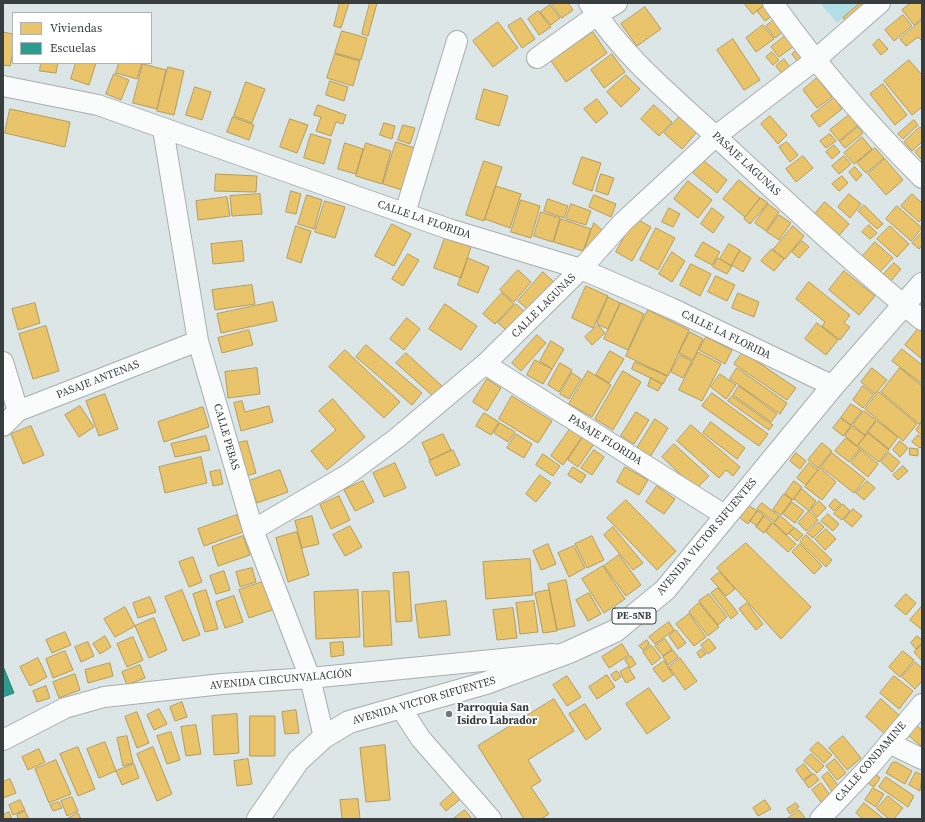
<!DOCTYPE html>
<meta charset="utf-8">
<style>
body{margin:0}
#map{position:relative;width:925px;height:822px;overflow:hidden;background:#dce6e7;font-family:"Source Serif 4",serif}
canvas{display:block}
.frame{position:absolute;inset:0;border:4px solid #383e3f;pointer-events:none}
.legend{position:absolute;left:12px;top:12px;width:140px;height:52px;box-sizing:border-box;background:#fff;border:1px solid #afb2b2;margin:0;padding:5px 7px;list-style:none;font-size:12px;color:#383e3f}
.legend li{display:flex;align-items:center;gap:8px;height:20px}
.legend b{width:20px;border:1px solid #afb2b2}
</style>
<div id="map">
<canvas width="925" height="822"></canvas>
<div class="frame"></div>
<ul class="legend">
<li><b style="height:11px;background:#e9c46a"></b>Viviendas</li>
<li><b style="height:11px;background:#2a9d8f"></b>Escuelas</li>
</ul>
</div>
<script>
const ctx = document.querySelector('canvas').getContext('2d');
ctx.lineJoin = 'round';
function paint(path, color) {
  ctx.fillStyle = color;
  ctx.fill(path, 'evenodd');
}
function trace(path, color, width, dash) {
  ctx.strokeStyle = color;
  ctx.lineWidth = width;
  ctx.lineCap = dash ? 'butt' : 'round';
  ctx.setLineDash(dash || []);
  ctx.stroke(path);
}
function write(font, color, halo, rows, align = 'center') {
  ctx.font = font + ' "Source Serif 4",serif';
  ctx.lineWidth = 4;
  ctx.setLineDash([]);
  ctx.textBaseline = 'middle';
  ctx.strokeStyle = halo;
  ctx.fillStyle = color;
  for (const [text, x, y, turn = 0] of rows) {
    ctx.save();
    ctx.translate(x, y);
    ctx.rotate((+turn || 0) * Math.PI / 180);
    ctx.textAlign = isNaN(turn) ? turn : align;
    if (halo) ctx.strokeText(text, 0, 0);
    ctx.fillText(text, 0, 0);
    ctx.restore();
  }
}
paint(new Path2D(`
 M 820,3 L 860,3 L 837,23 Z`), '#b2dfe5');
const homes = new Path2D(`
 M 340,3 L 349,3 L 341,28 L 334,26 Z
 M 370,3 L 377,3 L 368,36 L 362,34 Z
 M 551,3 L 568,3 L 573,10 L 562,18 Z
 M 744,3 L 767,3 L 753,14 Z
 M 768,3 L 776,13 L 765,21 L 757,11 Z
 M 860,3 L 877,3 L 850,26 L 843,18 Z
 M 911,3 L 922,3 L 922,18 L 914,25 L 902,10 Z
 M 550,5 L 560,18 L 551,25 L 540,12 Z
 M 645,7 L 661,29 L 637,46 L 621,24 Z
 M 538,11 L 551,27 L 539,35 L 528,19 Z
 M 903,15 L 912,26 L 894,41 L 885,30 Z
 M 779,16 L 788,28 L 775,38 L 766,26 Z
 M 521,18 L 535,39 L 522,48 L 508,26 Z
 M 922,20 L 922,41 L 918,37 L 906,46 L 900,39 Z
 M 498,22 L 518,48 L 493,67 L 473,41 Z
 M 763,25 L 774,39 L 756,52 L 746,38 Z
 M 342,31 L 367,38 L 361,60 L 335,53 Z
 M 3,32 L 13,34 L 13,52 L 10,66 L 3,65 Z
 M 593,32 L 607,53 L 566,82 L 551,61 Z
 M 790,32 L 798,43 L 779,57 L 771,47 Z
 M 733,39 L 760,80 L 744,90 L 717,50 Z
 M 879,39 L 888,49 L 881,55 L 873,45 Z
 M 803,45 L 808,52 L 797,61 L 792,54 Z
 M 772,52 L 779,60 L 773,65 L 766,57 Z
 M 335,54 L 360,61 L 353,86 L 327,78 Z
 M 612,54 L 625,72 L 604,88 L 591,70 Z
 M 784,59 L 790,67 L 782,74 L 776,66 Z
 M 909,60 L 922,75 L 922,107 L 912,115 L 884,81 Z
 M 41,63 L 58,63 L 56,73 L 40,71 Z
 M 76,63 L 96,63 L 89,85 L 71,79 Z
 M 119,63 L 142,63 L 137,79 L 116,73 Z
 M 143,64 L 166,70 L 157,109 L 133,103 Z
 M 168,67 L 184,71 L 174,115 L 157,111 Z
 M 114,74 L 129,80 L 121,100 L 106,94 Z
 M 626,75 L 640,89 L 621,107 L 607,92 Z
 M 817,78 L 832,97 L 817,108 L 803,90 Z
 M 330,81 L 348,87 L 344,101 L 326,95 Z
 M 246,82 L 265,89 L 252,123 L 234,116 Z
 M 883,84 L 907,115 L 895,125 L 870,94 Z
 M 195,87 L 211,92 L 202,120 L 186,115 Z
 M 484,89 L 508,96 L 499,126 L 476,119 Z
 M 834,98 L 842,109 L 819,127 L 811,116 Z
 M 597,99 L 608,113 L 596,123 L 584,109 Z
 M 318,105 L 346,115 L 343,124 L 336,122 L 331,136 L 316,131 L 321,117 L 314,115 Z
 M 654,105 L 672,122 L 659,136 L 641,119 Z
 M 10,109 L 70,122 L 65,147 L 5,133 Z
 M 849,115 L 858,125 L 839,141 L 830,130 Z
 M 680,116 L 697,132 L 682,149 L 664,133 Z
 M 770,116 L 787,135 L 778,144 L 761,124 Z
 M 233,117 L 254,125 L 249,140 L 227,132 Z
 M 290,119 L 308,125 L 297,153 L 280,147 Z
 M 914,120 L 918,125 L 903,139 L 898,134 Z
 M 384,123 L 395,126 L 392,139 L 380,135 Z
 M 403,125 L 415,128 L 410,144 L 398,140 Z
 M 858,127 L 863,133 L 845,148 L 840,142 Z
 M 920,127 L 922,129 L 922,142 L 912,151 L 904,142 Z
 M 311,134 L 331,140 L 324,164 L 304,158 Z
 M 830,134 L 836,141 L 826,148 L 820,141 Z
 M 862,137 L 872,149 L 854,164 L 844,153 Z
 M 396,142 L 415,148 L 402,190 L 383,184 Z
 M 787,142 L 798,155 L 790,162 L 779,147 Z
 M 345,143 L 363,149 L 356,174 L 338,169 Z
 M 366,143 L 391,151 L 382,184 L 356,176 Z
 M 834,145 L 840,152 L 832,159 L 826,152 Z
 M 922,146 L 922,160 L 915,152 Z
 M 875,148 L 884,158 L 866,173 L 857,163 Z
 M 803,156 L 813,168 L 796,182 L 786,169 Z
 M 844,156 L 851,164 L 839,174 L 832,166 Z
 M 582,157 L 601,163 L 592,191 L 573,184 Z
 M 885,159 L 903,180 L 886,195 L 868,174 Z
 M 703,160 L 727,180 L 717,193 L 693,173 Z
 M 484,161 L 502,167 L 484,221 L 466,215 Z
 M 855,167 L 862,175 L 856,181 L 849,172 Z
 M 216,174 L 257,176 L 256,192 L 215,191 Z
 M 601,174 L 614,178 L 608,195 L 596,191 Z
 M 842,176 L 848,183 L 839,191 L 832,184 Z
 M 739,180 L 760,198 L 745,217 L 723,199 Z
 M 688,181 L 712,200 L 698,218 L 674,199 Z
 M 496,186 L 521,194 L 510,228 L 485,219 Z
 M 291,191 L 301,194 L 296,214 L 286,212 Z
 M 260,194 L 262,214 L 232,216 L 230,196 Z
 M 849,194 L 861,204 L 850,218 L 838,207 Z
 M 912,194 L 922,203 L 922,219 L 919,222 L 901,206 Z
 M 307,195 L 322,200 L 314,229 L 298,224 Z
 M 594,195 L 616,204 L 611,217 L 589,207 Z
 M 227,197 L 230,216 L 198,220 L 196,201 Z
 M 761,198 L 768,203 L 750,224 L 744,219 Z
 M 548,199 L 568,206 L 564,218 L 544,211 Z
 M 521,200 L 540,206 L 531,238 L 511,232 Z
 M 325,201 L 345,207 L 335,238 L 315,232 Z
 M 825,202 L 849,224 L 836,239 L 812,217 Z
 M 571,204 L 591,211 L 586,225 L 566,219 Z
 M 768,204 L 779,212 L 766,231 L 755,223 Z
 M 864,205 L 883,224 L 877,229 L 858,211 Z
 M 897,206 L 922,228 L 911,241 L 886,219 Z
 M 669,208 L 680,214 L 673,227 L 662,222 Z
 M 712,208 L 724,217 L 713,233 L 701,224 Z
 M 541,212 L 560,218 L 553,242 L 534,236 Z
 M 779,215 L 791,223 L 779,240 L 767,232 Z
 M 635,218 L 651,227 L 632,261 L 616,252 Z
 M 561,219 L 591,229 L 583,251 L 554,242 Z
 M 594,223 L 603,231 L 588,250 L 585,248 Z
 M 392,224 L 411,234 L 394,266 L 375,256 Z
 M 869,225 L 877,233 L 870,239 L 862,232 Z
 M 296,226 L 311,231 L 301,263 L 287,258 Z
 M 793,226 L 804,236 L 785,259 L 773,250 Z
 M 890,226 L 909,244 L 897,257 L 877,239 Z
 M 656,228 L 675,238 L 658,270 L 640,260 Z
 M 922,232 L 922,245 L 919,249 L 912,243 Z
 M 445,238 L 471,247 L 461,278 L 434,268 Z
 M 242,241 L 244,261 L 213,264 L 211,244 Z
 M 802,241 L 809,247 L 799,258 L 792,252 Z
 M 703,242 L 720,252 L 712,265 L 695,256 Z
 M 875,242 L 893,258 L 878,274 L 861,258 Z
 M 729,244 L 740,250 L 731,266 L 720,259 Z
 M 772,249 L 784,259 L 774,271 L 761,261 Z
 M 740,251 L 751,258 L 743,272 L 732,265 Z
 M 672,252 L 685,261 L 672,282 L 659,274 Z
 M 408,254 L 419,260 L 403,286 L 392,279 Z
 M 468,258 L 489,267 L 478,293 L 458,285 Z
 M 718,258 L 732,266 L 727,274 L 713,267 Z
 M 894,263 L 901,269 L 890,282 L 883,275 Z
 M 691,264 L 711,274 L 700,296 L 680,285 Z
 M 518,270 L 531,282 L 514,302 L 500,290 Z
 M 844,271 L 875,296 L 859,315 L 829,290 Z
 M 543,272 L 555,283 L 530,311 L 518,301 Z
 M 716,276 L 735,285 L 727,301 L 708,292 Z
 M 809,282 L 850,315 L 844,323 L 850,327 L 840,340 L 822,326 L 825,322 L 796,299 Z
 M 252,285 L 255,304 L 215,310 L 212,290 Z
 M 586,286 L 608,296 L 593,328 L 572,318 Z
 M 502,293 L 514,304 L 495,324 L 483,314 Z
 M 738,293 L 759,302 L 754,317 L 732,308 Z
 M 608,297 L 620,303 L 608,329 L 597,324 Z
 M 273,302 L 277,321 L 221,333 L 217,314 Z
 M 35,303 L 40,323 L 18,330 L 12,309 Z
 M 621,303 L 644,314 L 628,350 L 604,339 Z
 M 445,304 L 477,326 L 461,350 L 429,329 Z
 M 516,304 L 528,315 L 511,334 L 498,323 Z
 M 648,310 L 689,330 L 668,376 L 626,356 Z
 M 407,318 L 420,329 L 404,350 L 390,339 Z
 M 817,323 L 838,340 L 826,355 L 805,339 Z
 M 598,325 L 605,333 L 592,345 L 585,337 Z
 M 46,326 L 59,371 L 33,379 L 19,334 Z
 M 918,329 L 922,332 L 922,359 L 905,345 Z
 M 249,330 L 253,345 L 222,353 L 218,338 Z
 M 690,332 L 703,339 L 693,360 L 679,353 Z
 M 537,335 L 546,343 L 521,371 L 512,363 Z
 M 706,337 L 732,350 L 725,364 L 699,350 Z
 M 551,341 L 564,349 L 552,369 L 540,361 Z
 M 366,345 L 422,393 L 412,405 L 356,357 Z
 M 902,349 L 922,365 L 922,384 L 892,361 Z
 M 345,350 L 400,402 L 384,418 L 329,367 Z
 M 610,351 L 624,359 L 609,383 L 596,375 Z
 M 698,352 L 721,364 L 702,401 L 679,390 Z
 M 743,352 L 796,388 L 787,400 L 734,364 Z
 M 406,353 L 442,386 L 433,396 L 396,363 Z
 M 680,355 L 692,361 L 683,378 L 671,372 Z
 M 535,360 L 552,369 L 543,384 L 527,375 Z
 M 635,362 L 667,376 L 663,384 L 632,369 Z
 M 560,363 L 572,370 L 559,392 L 548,385 Z
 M 257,368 L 260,394 L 228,398 L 225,372 Z
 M 737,368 L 787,403 L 780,414 L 730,379 Z
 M 872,368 L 887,380 L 875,394 L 861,382 Z
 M 900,368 L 922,386 L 922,420 L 919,424 L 881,392 Z
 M 588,371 L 611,385 L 592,417 L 569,404 Z
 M 623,371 L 641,382 L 613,430 L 595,419 Z
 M 572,373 L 581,379 L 569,399 L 560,394 Z
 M 720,374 L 736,385 L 726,399 L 711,387 Z
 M 651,378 L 662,384 L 658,391 L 648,386 Z
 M 487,379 L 501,388 L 487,411 L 473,402 Z
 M 739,386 L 777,414 L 771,422 L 733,395 Z
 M 863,386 L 874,395 L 863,408 L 853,400 Z
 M 879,392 L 917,424 L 903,441 L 865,409 Z
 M 712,393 L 768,434 L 759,446 L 702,406 Z
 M 105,394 L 118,429 L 99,436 L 86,401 Z
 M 512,396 L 552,421 L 538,443 L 499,419 Z
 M 732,396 L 773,425 L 769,430 L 728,401 Z
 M 333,399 L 365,437 L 327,470 L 311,451 L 336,430 L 319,411 Z
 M 242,401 L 245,412 L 269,406 L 273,422 L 241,431 L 234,403 Z
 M 851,404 L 862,411 L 851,425 L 841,418 Z
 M 80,406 L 94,427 L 79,437 L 65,415 Z
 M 203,407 L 209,427 L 164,442 L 158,422 Z
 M 864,411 L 876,420 L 865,435 L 853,425 Z
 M 636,412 L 649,420 L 634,444 L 621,436 Z
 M 484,413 L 499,422 L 491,435 L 476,426 Z
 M 841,418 L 851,426 L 843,436 L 833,428 Z
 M 655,419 L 668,428 L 650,457 L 637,448 Z
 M 877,421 L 898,437 L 889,449 L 868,432 Z
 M 711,422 L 745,448 L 737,459 L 703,433 Z
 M 922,422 L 922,436 L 916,430 Z
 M 500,423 L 515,432 L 508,442 L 494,433 Z
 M 691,425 L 740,467 L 733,476 L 726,470 L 719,478 L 677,441 Z
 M 31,426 L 44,455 L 23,464 L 11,434 Z
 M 852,426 L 865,436 L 857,446 L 845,436 Z
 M 570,429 L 582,437 L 563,465 L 551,456 Z
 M 868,433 L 889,450 L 879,462 L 858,446 Z
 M 443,434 L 451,450 L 430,460 L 422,443 Z
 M 516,434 L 532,444 L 524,458 L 507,448 Z
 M 918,435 L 922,438 L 922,446 L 920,448 L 912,442 Z
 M 206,436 L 210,450 L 175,457 L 171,444 Z
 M 583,437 L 594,444 L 578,467 L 568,460 Z
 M 846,438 L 860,449 L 849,462 L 835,451 Z
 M 247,441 L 256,473 L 246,476 L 237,443 Z
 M 900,441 L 908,448 L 900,457 L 893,450 Z
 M 822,443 L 832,451 L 818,468 L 808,460 Z
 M 674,444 L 709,476 L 696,489 L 662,457 Z
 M 910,448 L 918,449 L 918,456 L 910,455 Z
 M 453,450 L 460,465 L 436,476 L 429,461 Z
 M 594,450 L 604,457 L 592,475 L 581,468 Z
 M 861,450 L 878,464 L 868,477 L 851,463 Z
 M 796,453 L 806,461 L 800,469 L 790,461 Z
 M 832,453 L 865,479 L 854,493 L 821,467 Z
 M 889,453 L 900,462 L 892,472 L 881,462 Z
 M 543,454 L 560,466 L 553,476 L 536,465 Z
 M 201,457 L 207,483 L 165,493 L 159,467 Z
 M 395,463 L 406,488 L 384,497 L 373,473 Z
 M 809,463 L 818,470 L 806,485 L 797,478 Z
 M 903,466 L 908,471 L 898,480 L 893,475 Z
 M 573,467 L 586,475 L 581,483 L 568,475 Z
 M 625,467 L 648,480 L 639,495 L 617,482 Z
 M 820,468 L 836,482 L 822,500 L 805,487 Z
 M 220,470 L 223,484 L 213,486 L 210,472 Z
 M 280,470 L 288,492 L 257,503 L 249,481 Z
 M 540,475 L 551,483 L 536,502 L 526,494 Z
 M 363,481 L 374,502 L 355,511 L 344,490 Z
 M 794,481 L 802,487 L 793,500 L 785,494 Z
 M 867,481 L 875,488 L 864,500 L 856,493 Z
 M 657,486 L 675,499 L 664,514 L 646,502 Z
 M 802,489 L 816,501 L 809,511 L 794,499 Z
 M 784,494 L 792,500 L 781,515 L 773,510 Z
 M 339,496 L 350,520 L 331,529 L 320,505 Z
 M 835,499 L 841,504 L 834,511 L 829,506 Z
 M 626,500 L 676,551 L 657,570 L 607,518 Z
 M 819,501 L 826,508 L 817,517 L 811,510 Z
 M 792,502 L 804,511 L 795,523 L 783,514 Z
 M 762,503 L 779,516 L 775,522 L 757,509 Z
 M 843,504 L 850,511 L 842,520 L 834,514 Z
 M 748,505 L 757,511 L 748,524 L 739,517 Z
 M 853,509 L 862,516 L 852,527 L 844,520 Z
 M 758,511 L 764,516 L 757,526 L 750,521 Z
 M 809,511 L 818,520 L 806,531 L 798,523 Z
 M 828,514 L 839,524 L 833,531 L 821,521 Z
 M 237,515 L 243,532 L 204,546 L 198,529 Z
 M 312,516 L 319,544 L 302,548 L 295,521 Z
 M 764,516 L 772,522 L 764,533 L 756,527 Z
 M 781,516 L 794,528 L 787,535 L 774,523 Z
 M 819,522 L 824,527 L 813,538 L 807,533 Z
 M 773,523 L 796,544 L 788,552 L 766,532 Z
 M 350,526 L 362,547 L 345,556 L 333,535 Z
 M 613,527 L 643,563 L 633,570 L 604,535 Z
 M 795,528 L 803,535 L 797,541 L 789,533 Z
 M 826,529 L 836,539 L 825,550 L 815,539 Z
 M 297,532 L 309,575 L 288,582 L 276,538 Z
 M 806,535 L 832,560 L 826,567 L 800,542 Z
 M 243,536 L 250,555 L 218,566 L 212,547 Z
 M 592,536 L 604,560 L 587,568 L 575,544 Z
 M 746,543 L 811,607 L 781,639 L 717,568 Z
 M 548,544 L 556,564 L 541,570 L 533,551 Z
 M 800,544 L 822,566 L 814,574 L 792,552 Z
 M 574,546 L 585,568 L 569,577 L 558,553 Z
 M 619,555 L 641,585 L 626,596 L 604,566 Z
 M 193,557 L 202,582 L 189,587 L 179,562 Z
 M 530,559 L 533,595 L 486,599 L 483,562 Z
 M 603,566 L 625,599 L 604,613 L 582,579 Z
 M 252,568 L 256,582 L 240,587 L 236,572 Z
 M 224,571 L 230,590 L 216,594 L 210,576 Z
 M 409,572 L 412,621 L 396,622 L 393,573 Z
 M 720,572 L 735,589 L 726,596 L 711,579 Z
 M 566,580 L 575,626 L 557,630 L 548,584 Z
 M 265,581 L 275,609 L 249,618 L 239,590 Z
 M 718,588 L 738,613 L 731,619 L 711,593 Z
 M 182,590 L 200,635 L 183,641 L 165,597 Z
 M 206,590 L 218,629 L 205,632 L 193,594 Z
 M 358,590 L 360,637 L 316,639 L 314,592 Z
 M 549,590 L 557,631 L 543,633 L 535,593 Z
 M 389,591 L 392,645 L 364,647 L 362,592 Z
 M 589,593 L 601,614 L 588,621 L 576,600 Z
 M 709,594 L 727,617 L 718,625 L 699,601 Z
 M 906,594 L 916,603 L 906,615 L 895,606 Z
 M 234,596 L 243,622 L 225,628 L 216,602 Z
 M 150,597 L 156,612 L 138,618 L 133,603 Z
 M 446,601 L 450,635 L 419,638 L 415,605 Z
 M 534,601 L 538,632 L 520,634 L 516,603 Z
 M 699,603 L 719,627 L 708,636 L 689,612 Z
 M 747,603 L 763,624 L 756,630 L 739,609 Z
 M 922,606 L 922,627 L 921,629 L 910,620 Z
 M 125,607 L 135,626 L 115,637 L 104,619 Z
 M 513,608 L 517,638 L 497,640 L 493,610 Z
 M 689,614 L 706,637 L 694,646 L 676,624 Z
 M 154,618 L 167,650 L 149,658 L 135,626 Z
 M 669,622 L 674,630 L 655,644 L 649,637 Z
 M 676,630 L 686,643 L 678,649 L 669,636 Z
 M 65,632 L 71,645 L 52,653 L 46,640 Z
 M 105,636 L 111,647 L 100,654 L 93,644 Z
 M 917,636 L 922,640 L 922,643 L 916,649 L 911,643 Z
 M 133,637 L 143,660 L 127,667 L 117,644 Z
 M 665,639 L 672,649 L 663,656 L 655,646 Z
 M 709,639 L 716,648 L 708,654 L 701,645 Z
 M 647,640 L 650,645 L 643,650 L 639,646 Z
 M 88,642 L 94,656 L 81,662 L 75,647 Z
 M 343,642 L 344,655 L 331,657 L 330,643 Z
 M 622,644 L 629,655 L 609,668 L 602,657 Z
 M 922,645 L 922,660 L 921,660 L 914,652 Z
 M 652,646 L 661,658 L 652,665 L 643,652 Z
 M 702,649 L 706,654 L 700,658 L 697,653 Z
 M 673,650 L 678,657 L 668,665 L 663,657 Z
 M 65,651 L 73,670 L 53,678 L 46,659 Z
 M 903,651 L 914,660 L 900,677 L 889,667 Z
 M 631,656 L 636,664 L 630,668 L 625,660 Z
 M 38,658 L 47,677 L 30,686 L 20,667 Z
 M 680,658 L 697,681 L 685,690 L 669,667 Z
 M 664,661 L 673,675 L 663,682 L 653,669 Z
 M 915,662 L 922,668 L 922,681 L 915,689 L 902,677 Z
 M 110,663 L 113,676 L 88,683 L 85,670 Z
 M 140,665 L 145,678 L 127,685 L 122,672 Z
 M 628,667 L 635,678 L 626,683 L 620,672 Z
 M 617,671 L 621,677 L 615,681 L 611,675 Z
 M 75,674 L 80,690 L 59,698 L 53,682 Z
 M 607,675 L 615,687 L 597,699 L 589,687 Z
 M 567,676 L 581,697 L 567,706 L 553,685 Z
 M 894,676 L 913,691 L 899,709 L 880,693 Z
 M 46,686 L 50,698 L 37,702 L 33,691 Z
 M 649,688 L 670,718 L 647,734 L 626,704 Z
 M 554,699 L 574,731 L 528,760 L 541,781 L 531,787 L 549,814 L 541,819 L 524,819 L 478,746 Z
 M 881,699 L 901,717 L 885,734 L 866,717 Z
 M 182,702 L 187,717 L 175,721 L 170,707 Z
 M 585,704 L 601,729 L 586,740 L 569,714 Z
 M 159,709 L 167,724 L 154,730 L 147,715 Z
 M 296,710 L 299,733 L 285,734 L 282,712 Z
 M 137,712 L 149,743 L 137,748 L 125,717 Z
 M 237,714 L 239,753 L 214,755 L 212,716 Z
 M 250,716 L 275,716 L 275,756 L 250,756 Z
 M 196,725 L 201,754 L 186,756 L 181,727 Z
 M 917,726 L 922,730 L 922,747 L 909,736 Z
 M 171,732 L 180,760 L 167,764 L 157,736 Z
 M 127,736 L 133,763 L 123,766 L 117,738 Z
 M 843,736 L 861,758 L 847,770 L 829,748 Z
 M 105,742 L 116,771 L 99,778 L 87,749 Z
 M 818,742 L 832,755 L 824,763 L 810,750 Z
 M 385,745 L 390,800 L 366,802 L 360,748 Z
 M 78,747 L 95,789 L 78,796 L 60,754 Z
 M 153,747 L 172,794 L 157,801 L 137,754 Z
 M 39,749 L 45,762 L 28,770 L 22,757 Z
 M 811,754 L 824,766 L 817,773 L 804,761 Z
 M 248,759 L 252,784 L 237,786 L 234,761 Z
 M 835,759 L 846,773 L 837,780 L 826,766 Z
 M 56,760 L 71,794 L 49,803 L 35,769 Z
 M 896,762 L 912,771 L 905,784 L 886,773 L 892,763 Z
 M 134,764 L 139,778 L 122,785 L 116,771 Z
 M 804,764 L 812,774 L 803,780 L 796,770 Z
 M 828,772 L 840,788 L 833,793 L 822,777 Z
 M 916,772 L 922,775 L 920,791 L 909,785 Z
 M 874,773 L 880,778 L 874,787 L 868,783 Z
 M 814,774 L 819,780 L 809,788 L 804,781 Z
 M 886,777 L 914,796 L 908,807 L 879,787 Z
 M 10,779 L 16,793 L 3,798 L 3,782 Z
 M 821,783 L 830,795 L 821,802 L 812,790 Z
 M 458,788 L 464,796 L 446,811 L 440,804 Z
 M 873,788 L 884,794 L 876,807 L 865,800 Z
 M 888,796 L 903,808 L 894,819 L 889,819 L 877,809 Z
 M 72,797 L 78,811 L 67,816 L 61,801 Z
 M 358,799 L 360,819 L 342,819 L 340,800 Z
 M 20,800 L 25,810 L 13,815 L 9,805 Z
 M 765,800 L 771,809 L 758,816 L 753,808 Z
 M 59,802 L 62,808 L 53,811 L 50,805 Z
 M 796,803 L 799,807 L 790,814 L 787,809 Z
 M 864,803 L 884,819 L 863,819 L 856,813 Z
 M 465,810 L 472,819 L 453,819 Z
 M 799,810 L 806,819 L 787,819 Z
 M 25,811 L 29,819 L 18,819 L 17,815 Z
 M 9,812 L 12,819 L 3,819 L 3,815 Z
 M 78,813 L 81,819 L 67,819 Z`);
paint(homes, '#e9c46a');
trace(homes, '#b49c5d', 1);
const schools = new Path2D(`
 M 3,666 L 14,693 L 3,697 Z`);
paint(schools, '#2a9d8f');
trace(schools, '#2e8077', 1);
const street = new Path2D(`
 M 589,3 C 624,58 676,99 723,143 C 788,203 853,264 922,320
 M 773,3 C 817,65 868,124 922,178
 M 537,58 L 597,15 L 617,3
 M 3,86 L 98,105 L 449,229 L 581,269 L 671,308 L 833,386
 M 163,129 L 198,341 L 253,530 L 310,678 L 324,737
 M 405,213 L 457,41
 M 3,362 L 18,411
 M 485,364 L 726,516
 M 3,426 L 18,411 L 198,341
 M 253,530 L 347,475 L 397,438 L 485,364 L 581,269 L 623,222 L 716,136 L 815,60 L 880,3
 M 400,707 L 421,739 L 491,819
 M 3,740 L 65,708 L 104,697 L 222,684 L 310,678 L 553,654
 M 889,743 L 922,759
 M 820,819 L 871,765 L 922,704`);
const highway = new Path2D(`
 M 258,819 L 298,761 L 324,737 L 349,722 L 486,683 L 569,652 L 615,631 L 665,590 L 833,386 L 922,284`);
trace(street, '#a7aeae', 22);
trace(highway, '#a7aeae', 24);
trace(street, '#fafbfb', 20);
trace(highway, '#fafbfb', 22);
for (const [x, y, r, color] of [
 [449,714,4,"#71797a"]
]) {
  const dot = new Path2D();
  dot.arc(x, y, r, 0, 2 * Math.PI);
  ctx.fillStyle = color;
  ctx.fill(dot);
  trace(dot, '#fff', 1.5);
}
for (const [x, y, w] of [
 [634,616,44]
]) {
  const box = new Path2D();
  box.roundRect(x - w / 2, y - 8, w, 16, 3);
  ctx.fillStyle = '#fff';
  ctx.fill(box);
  trace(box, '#383e3f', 1);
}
write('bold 10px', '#383e3f', null, [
 ["PE-5NB",634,616]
]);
write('11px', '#383e3f', '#fff', [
 ["PASAJE LAGUNAS",746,164,43],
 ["CALLE LA FLORIDA",424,220,19],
 ["CALLE LAGUNAS",544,306,-45],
 ["CALLE LA FLORIDA",726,335,26],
 ["PASAJE ANTENAS",98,380,-21],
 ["CALLE PEBAS",226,437,74],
 ["PASAJE FLORIDA",605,440,32],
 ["AVENIDA VICTOR SIFUENTES",707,537,-50],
 ["AVENIDA CIRCUNVALACIÓN",281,680,-5],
 ["AVENIDA VICTOR SIFUENTES",424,701,-16],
 ["CALLE CONDAMINE",871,762,-49]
]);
write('bold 11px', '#383e3f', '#fff', [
 ["Parroquia San",457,708],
 ["Isidro Labrador",457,721]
], 'left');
</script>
